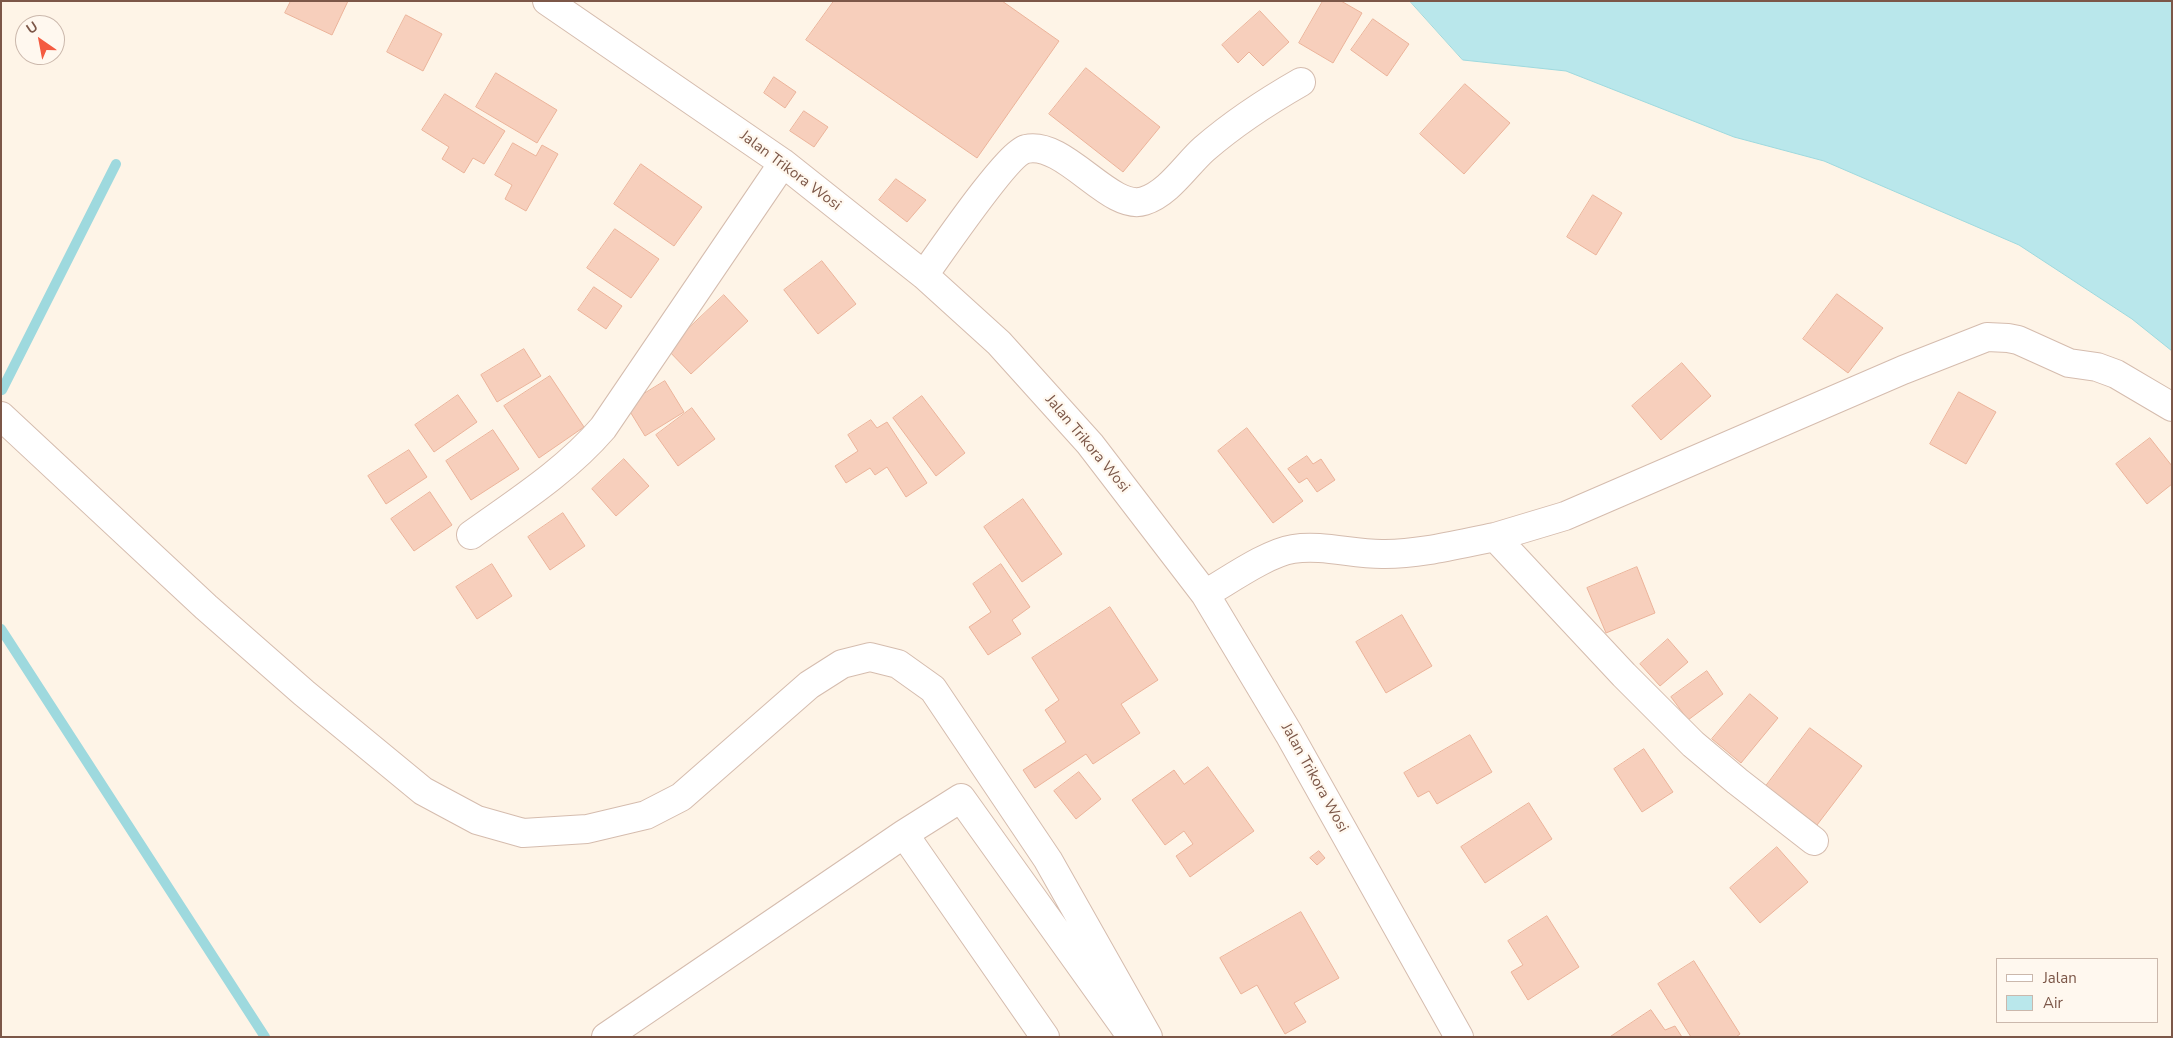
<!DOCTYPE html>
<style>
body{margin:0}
#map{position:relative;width:2173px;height:1038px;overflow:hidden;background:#fef4e7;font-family:"Nunito Sans",sans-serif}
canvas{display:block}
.frame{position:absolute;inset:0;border:2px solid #7c5748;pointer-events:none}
.legend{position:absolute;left:1996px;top:958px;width:162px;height:65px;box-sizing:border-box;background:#fff8ef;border:1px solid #cbb8ac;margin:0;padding:6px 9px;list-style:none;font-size:15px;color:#7c5748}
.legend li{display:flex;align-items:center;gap:10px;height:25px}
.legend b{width:25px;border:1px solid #cbb8ac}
.north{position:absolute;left:15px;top:15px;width:50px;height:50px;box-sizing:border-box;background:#fff8ef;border:1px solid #cbb8ac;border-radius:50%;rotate:327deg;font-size:14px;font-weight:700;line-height:20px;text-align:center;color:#7c5748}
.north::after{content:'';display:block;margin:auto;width:18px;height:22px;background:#f45b40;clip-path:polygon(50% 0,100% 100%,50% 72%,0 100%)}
</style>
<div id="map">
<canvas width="2173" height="1038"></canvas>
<div class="frame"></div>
<ul class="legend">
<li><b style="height:6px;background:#fff"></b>Jalan</li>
<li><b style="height:14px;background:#b9e7eb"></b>Air</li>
</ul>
<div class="north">U</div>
</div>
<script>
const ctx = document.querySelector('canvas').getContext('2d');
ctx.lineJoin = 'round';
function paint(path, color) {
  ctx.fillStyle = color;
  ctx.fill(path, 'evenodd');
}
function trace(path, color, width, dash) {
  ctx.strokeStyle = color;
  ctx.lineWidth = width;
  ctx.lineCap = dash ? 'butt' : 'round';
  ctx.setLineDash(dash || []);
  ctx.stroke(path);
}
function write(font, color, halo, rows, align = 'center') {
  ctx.font = font + ' "Nunito Sans",sans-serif';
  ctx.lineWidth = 4.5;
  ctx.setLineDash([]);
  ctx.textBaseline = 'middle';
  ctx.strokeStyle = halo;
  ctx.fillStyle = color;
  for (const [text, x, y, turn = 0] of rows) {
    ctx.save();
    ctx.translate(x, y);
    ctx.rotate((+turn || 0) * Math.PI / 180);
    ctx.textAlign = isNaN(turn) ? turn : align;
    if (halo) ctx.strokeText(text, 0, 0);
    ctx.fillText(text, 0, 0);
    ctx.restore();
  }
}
const water = new Path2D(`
 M 1410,1 L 2172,1 L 2172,351 L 2132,319 L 2019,245 L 1824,161 L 1734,137 L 1566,71 L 1463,60 Z`);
paint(water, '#b9e7eb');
trace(water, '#9ed9de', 1);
trace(new Path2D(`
 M 2,390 L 116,164
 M 1,629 L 265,1037`), '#9ed9de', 10);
const building = new Path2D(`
 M 291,1 L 348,1 L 332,35 L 285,13 Z
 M 834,1 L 1002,1 L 1059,41 L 977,158 L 806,40 Z
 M 1323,1 L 1341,1 L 1362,13 L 1333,63 L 1299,43 Z
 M 1260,11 L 1289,42 L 1263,66 L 1249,52 L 1238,63 L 1222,45 Z
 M 406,15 L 442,34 L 423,71 L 387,52 Z
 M 1373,19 L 1409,44 L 1387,76 L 1351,50 Z
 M 1086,68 L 1160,127 L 1123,172 L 1049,114 Z
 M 496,73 L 557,110 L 537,143 L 476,107 Z
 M 774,77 L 796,92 L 785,108 L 764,93 Z
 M 1465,84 L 1510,123 L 1464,174 L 1420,134 Z
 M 445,94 L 505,131 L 484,164 L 473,158 L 464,173 L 442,159 L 449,147 L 422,130 Z
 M 804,111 L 828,127 L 814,147 L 790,131 Z
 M 513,143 L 536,156 L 542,145 L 558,154 L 526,211 L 505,199 L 512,185 L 495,175 Z
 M 641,164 L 702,207 L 674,246 L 614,204 Z
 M 896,179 L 926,200 L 907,222 L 879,200 Z
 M 1593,195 L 1622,213 L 1596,255 L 1567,237 Z
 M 615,229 L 659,259 L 631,298 L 587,268 Z
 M 822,261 L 856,304 L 818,334 L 784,290 Z
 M 594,287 L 622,306 L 606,329 L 578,310 Z
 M 1837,294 L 1883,328 L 1848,373 L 1803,339 Z
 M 724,295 L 748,321 L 691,374 L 667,349 Z
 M 524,349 L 541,376 L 497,402 L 481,375 Z
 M 1682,363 L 1711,396 L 1661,440 L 1632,406 Z
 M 550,376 L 584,427 L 539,458 L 504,406 Z
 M 665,381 L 684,412 L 645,436 L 626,405 Z
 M 1959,392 L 1996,412 L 1966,464 L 1930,444 Z
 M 458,395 L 477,422 L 434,452 L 415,425 Z
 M 922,396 L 965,453 L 936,476 L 893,418 Z
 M 692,408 L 715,439 L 678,466 L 656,435 Z
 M 871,420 L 877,428 L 887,422 L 927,483 L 906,497 L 887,467 L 875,475 L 870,468 L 846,483 L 835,466 L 858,451 L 848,435 Z
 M 1247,428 L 1303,501 L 1273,523 L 1218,451 Z
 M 493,430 L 519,469 L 471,500 L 446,461 Z
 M 2150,438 L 2172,466 L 2172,484 L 2147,504 L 2116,464 Z
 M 409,450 L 427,477 L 386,504 L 368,476 Z
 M 1307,456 L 1313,464 L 1321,459 L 1335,480 L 1317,492 L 1307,478 L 1299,483 L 1288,469 Z
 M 624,459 L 649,486 L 616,516 L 592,489 Z
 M 430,492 L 452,525 L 414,551 L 391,519 Z
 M 1023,499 L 1062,554 L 1022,582 L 984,527 Z
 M 563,513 L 585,546 L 550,570 L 528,537 Z
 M 492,564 L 512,596 L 477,619 L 456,587 Z
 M 1001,564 L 1030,607 L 1012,620 L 1021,634 L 988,655 L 969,627 L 991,612 L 973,584 Z
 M 1637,567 L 1655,613 L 1606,633 L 1587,588 Z
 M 1110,607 L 1158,680 L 1121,704 L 1140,733 L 1093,764 L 1086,754 L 1035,788 L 1023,770 L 1066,742 L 1045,710 L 1059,700 L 1032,658 Z
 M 1402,615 L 1432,666 L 1386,693 L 1356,642 Z
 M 1668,639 L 1688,662 L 1660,686 L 1640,664 Z
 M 1707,671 L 1723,694 L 1688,720 L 1671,697 Z
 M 1750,694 L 1778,718 L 1741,763 L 1712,739 Z
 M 1810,728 L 1862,766 L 1817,825 L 1766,786 Z
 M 1470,735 L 1492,772 L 1437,804 L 1429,791 L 1418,797 L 1404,773 Z
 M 1644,749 L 1673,792 L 1642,812 L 1614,769 Z
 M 1208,767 L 1254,831 L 1190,877 L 1176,856 L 1193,844 L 1184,831 L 1165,845 L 1132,800 L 1174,770 L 1184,784 Z
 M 1079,772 L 1101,799 L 1076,819 L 1054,791 Z
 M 1529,803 L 1552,839 L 1485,883 L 1461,847 Z
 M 1777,847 L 1808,882 L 1760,923 L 1730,888 Z
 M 1319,851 L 1325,858 L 1317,865 L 1310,858 Z
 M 1301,912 L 1339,978 L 1294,1003 L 1306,1022 L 1285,1034 L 1257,985 L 1241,994 L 1220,958 Z
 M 1547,916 L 1579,967 L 1528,1000 L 1511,972 L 1523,965 L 1508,941 Z
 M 1694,961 L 1740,1034 L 1736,1037 L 1691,1037 L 1658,984 Z
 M 1651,1010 L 1665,1030 L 1675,1026 L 1682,1037 L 1610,1037 Z`);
paint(building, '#f7cfbc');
trace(building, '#ebb39a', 1);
const minor = new Path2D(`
 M 547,1 L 783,163 L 924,275 L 999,343 L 1090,444 L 1205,594 L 1289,734 L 1459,1037
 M 924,275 C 940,253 1007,154 1026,149 C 1065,140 1110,212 1144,201 C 1169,193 1186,165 1204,149 C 1234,123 1266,102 1301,82
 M 1,416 L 206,607 L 304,693 L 423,791 L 477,820 L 523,833 L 587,829 L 646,815 L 681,797 L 809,685 L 842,664 L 870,657 L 898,664 L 933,689 L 1048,860 L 1148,1037
 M 471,535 C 517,502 566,471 603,428 L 783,163
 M 1495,537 L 1565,516 L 1903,370 L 1987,337 L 2008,338 L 2018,340 L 2069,363 L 2097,367 L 2116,374 L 2172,407
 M 1205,594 C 1228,581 1267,553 1293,549 C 1323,544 1355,555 1385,554 C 1421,554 1459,544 1495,537 L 1624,675 L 1693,744 L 1737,781 L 1814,841
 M 904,834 L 961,798 L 1129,1033
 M 606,1037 L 904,834 L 1045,1037`);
trace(minor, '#d5bcae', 30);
trace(minor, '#fff', 28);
write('15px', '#7c5748', '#fff8ef', [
 ["Jalan Trikora Wosi",790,171,37],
 ["Jalan Trikora Wosi",1087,444,50],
 ["Jalan Trikora Wosi",1314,778,61]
]);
</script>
